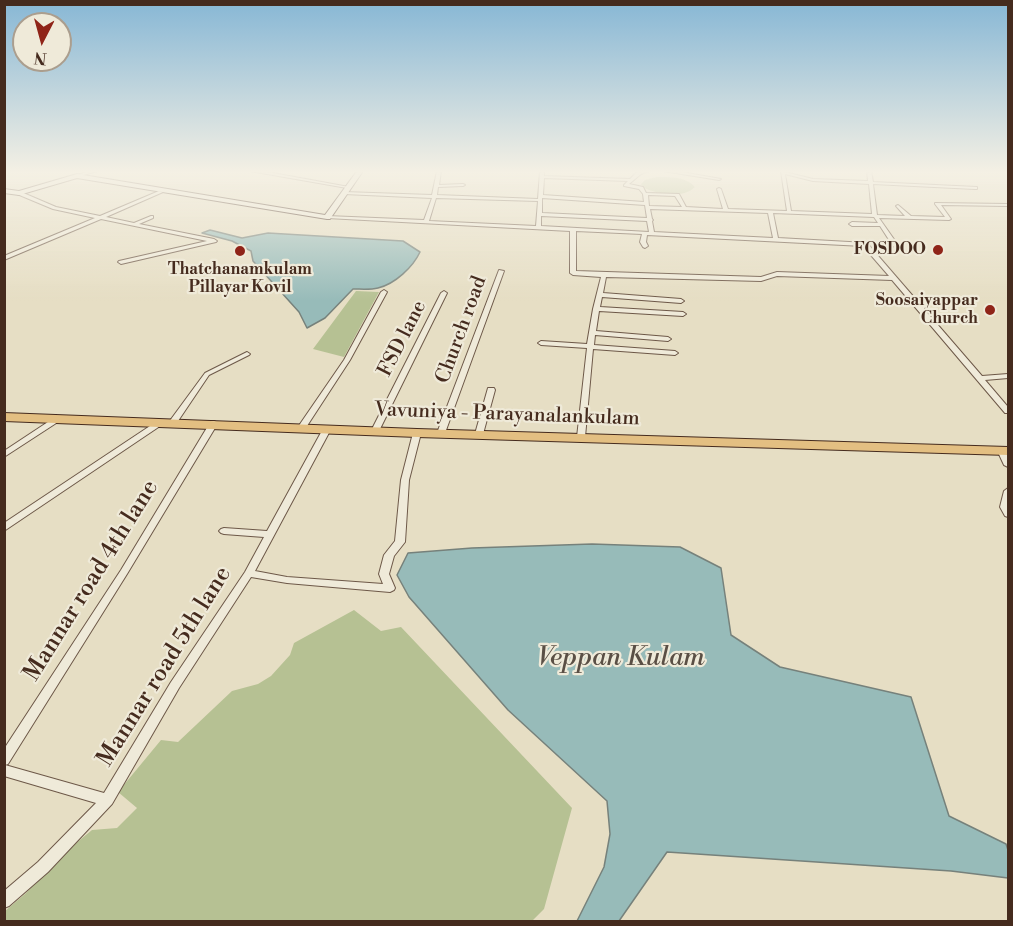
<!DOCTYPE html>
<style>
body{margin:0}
#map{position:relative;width:1013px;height:926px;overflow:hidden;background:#e6dec4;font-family:"Libre Bodoni",serif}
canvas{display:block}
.frame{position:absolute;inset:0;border:6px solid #452b1e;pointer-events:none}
.north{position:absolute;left:12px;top:12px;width:60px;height:60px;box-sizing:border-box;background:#efead9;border:2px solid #ab9e8e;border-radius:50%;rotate:186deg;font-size:16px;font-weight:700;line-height:24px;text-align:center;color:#452b1e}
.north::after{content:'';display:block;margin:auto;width:21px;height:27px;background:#8f2418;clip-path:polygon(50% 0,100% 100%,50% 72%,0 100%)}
</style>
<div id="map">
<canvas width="1013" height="926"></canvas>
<div class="frame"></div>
<div class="north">N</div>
</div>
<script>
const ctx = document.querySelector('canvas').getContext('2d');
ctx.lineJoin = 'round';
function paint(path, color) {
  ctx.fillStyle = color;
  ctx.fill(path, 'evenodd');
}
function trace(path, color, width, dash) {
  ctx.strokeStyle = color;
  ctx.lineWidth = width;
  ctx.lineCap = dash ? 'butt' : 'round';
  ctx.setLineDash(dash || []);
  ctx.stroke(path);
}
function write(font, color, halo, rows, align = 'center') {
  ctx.font = font + ' "Libre Bodoni",serif';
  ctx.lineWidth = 4.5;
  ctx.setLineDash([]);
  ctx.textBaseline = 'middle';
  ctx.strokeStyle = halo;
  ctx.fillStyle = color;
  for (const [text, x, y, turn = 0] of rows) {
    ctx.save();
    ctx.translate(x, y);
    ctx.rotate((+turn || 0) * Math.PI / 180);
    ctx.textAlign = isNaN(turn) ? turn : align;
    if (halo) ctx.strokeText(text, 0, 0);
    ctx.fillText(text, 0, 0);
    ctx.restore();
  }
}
paint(new Path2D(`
 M 656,177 C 668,177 686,176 695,187 C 683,199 658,194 644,188 L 641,184 L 645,180 Z
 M 356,291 L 379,292 L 344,357 L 313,349 Z
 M 354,610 L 381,631 L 401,627 L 572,808 L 544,909 L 532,921 L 5,922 L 5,911 L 25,894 L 64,853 L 92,830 L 117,828 L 137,808 L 118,792 L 161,740 L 178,742 L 232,691 L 258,684 L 271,676 L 290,655 L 294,643 Z`), '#b6c193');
const water = new Path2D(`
 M 210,230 L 242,238 L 268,233 L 403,241 L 420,252 C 413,267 395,284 378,288 C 370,290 361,289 353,289 L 325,318 L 307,328 L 299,312 L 253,261 L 251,251 L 232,241 L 202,233 Z
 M 592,544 L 680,547 L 721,568 L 731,635 L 780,667 L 911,697 L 949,816 L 1006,844 L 1008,850 L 1008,878 L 951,871 L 667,852 L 619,921 L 577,921 L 604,867 L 610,834 L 607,801 L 508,710 L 409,597 L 397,575 L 408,553 L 472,548 Z`);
paint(water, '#97bbb9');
trace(water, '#76817b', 1.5);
const street = new Path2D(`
 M 89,171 L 97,171 L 77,177 L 75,176 Z
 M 250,171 L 262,171 L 349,187 L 347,188 Z
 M 437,171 L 441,171 L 439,185 L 463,184 L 465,185 L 463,186 L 438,187 L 437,195 L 538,199 L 540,171 L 544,171 L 544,176 L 630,179 L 637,172 L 649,171 L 641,174 L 629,184 L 643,187 L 646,193 L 679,194 L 686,207 L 723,209 L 717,189 L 719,188 L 721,189 L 728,209 L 787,211 L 781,171 L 813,179 L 868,181 L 867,171 L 871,171 L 873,182 L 977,187 L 977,189 L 975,189 L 873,184 L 877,215 L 905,216 L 896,206 L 898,205 L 911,216 L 945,217 L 935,204 L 935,203 L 1008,204 L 1008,206 L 941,205 L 951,219 L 949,220 L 879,218 L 898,245 L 895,247 L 893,246 L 880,226 L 852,226 L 849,224 L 852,222 L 878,223 L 874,217 L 773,213 L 778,238 L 867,243 L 982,376 L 1008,374 L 1008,378 L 985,380 L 1008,407 L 1008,413 L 1005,413 L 892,280 L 777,276 L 761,281 L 606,277 L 603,293 L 681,299 L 684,301 L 681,303 L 602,297 L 600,307 L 683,312 L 686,314 L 683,316 L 599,311 L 596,331 L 668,337 L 671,339 L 668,341 L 595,335 L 594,345 L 675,351 L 678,353 L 675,355 L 593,349 L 585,437 L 581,439 L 578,439 L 577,437 L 587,348 L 541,345 L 538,343 L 541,341 L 587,344 L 593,309 L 601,277 L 573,275 L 570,273 L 570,231 L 327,218 L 325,217 L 327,216 L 424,220 L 432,198 L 344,194 L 342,193 L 344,192 L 432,195 ZM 785,174 L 813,181 L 869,184 L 872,214 L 791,211 ZM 544,178 L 628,181 L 624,185 L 624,186 L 639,189 L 643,194 L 644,202 L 543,195 ZM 648,195 L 675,196 L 682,207 L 649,206 ZM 436,198 L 538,201 L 536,226 L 429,221 ZM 542,198 L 645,205 L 647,218 L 542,213 ZM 650,209 L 768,213 L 773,238 L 654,232 L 652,221 L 653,220 L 652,219 ZM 541,216 L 647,221 L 649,232 L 541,226 ZM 576,231 L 642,234 L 640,242 L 643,247 L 645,248 L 648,246 L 646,242 L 647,235 L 863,246 L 889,276 L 777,272 L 761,277 L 576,271 Z
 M 663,171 L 676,171 L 721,179 L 719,180 Z
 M 159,191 L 163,192 L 106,217 L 134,223 L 151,216 L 153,216 L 153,218 L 139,224 L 214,239 L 217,241 L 216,242 L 121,264 L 118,262 L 119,261 L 207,241 L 101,219 L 4,260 L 4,256 L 95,218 L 53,209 L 17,194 L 17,192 L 21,192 L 56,207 L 100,216 Z
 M 499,270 L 504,271 L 445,433 L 441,435 L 438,435 L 437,433 Z
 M 384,290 L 387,292 L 350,360 L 305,429 L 299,429 L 298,427 L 344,360 L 381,292 Z
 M 444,291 L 447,293 L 379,431 L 375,433 L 372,433 L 371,431 L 441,293 Z
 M 247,352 L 250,354 L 249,355 L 209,375 L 176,424 L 170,424 L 169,422 L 205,373 Z
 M 488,388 L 494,388 L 495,390 L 483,434 L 479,436 L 475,434 Z
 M 57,416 L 63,416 L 64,418 L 4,457 L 4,451 Z
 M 159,420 L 162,420 L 166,422 L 4,531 L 4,523 Z
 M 211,421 L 214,421 L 218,423 L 127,574 L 8,764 L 5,765 L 104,793 L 171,682 L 245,572 L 264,537 L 224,534 L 221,533 L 219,531 L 221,529 L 224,528 L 267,531 L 324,427 L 330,427 L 331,429 L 255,571 L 287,577 L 383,584 L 379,574 L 384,555 L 395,541 L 401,480 L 413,433 L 417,431 L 421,433 L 409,480 L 405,542 L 394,556 L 389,574 L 395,588 L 394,590 L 390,592 L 287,583 L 251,577 L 179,688 L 112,804 L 48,872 L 9,906 L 4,908 L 4,891 L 38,862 L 96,803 L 4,776 L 4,749 L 121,570 Z
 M 998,448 L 1004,448 C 1008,455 1008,460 1008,467 L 1004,465 L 997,450 Z
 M 1008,488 L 1008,517 L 1005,516 L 1000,507 L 1004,491 Z`);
const secondary = new Path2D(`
 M 357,171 L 363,171 L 330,219 L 327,219 L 77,178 L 19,195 L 4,193 L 4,189 L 19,191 L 77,174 L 325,215 Z`);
const highway = new Path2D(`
 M 4,413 L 417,429 L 1008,447 L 1008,455 L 417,437 L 4,421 Z`);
trace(street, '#6d5848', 2);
trace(secondary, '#452b1e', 2);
trace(highway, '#452b1e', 2);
paint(street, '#efead9');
paint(secondary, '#efead9');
paint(highway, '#e3bf82');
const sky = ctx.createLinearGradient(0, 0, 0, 301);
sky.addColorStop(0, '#87b7d5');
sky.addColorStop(0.57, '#f4f0e4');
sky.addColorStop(1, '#f4f0e400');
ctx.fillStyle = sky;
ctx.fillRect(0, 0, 1013, 301);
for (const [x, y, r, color] of [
 [938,250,6,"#8f2418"],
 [240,251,6,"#8f2418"],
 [990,310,6,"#8f2418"]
]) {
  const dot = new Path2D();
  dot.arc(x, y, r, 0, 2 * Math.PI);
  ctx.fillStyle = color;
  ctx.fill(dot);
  trace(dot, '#efead9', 2);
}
write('bold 16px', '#452b1e', '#efead9', [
 ["FOSDOO",926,250],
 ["Thatchanamkulam",240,270,"center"],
 ["Pillayar Kovil",240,288,"center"],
 ["Soosaiyappar",978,301],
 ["Church",978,319]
], 'right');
write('20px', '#452b1e', '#efead9', [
 ["Church road",462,330,-70],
 ["FSD lane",403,339,-63],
 ["Vavuniya - Parayanalankulam",507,415,2]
]);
write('24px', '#452b1e', '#efead9', [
 ["Mannar road 4th lane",92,581,-58],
 ["Mannar road 5th lane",165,667,-58]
]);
write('italic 26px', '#5a4f45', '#efead9', [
 ["Veppan Kulam",621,659]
]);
</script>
